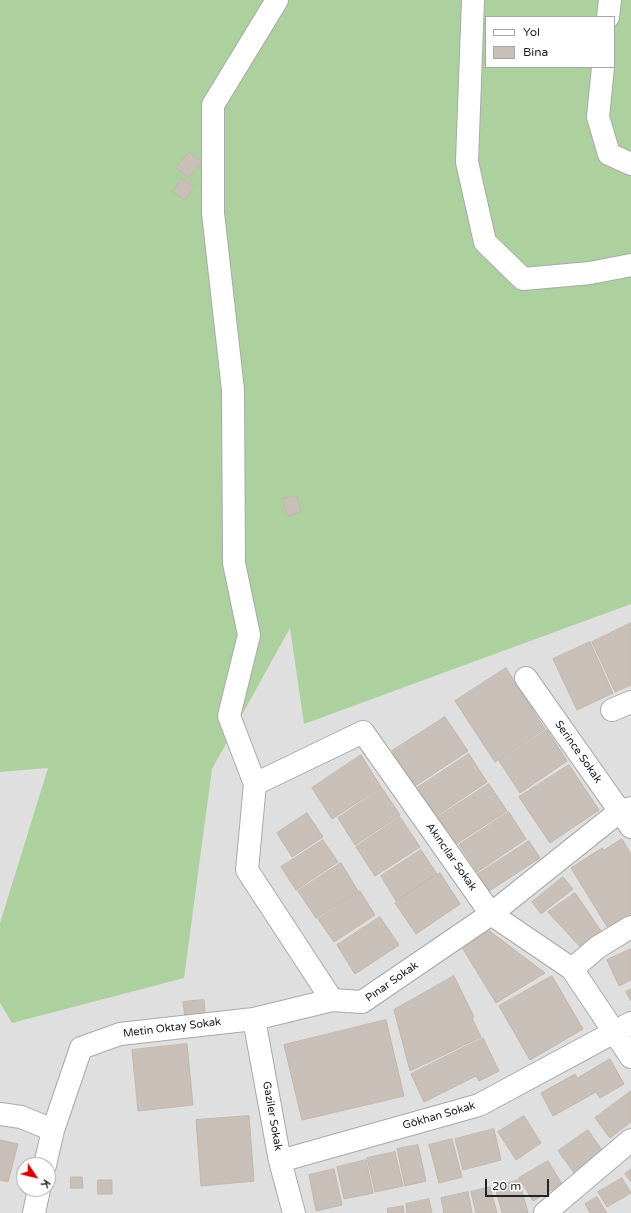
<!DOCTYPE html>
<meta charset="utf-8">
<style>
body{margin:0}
#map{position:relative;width:631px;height:1213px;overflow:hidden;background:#f2efe9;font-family:"Varela Round",sans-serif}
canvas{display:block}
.legend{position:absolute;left:485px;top:16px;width:130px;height:52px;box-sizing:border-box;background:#fff;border:1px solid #a7a7a7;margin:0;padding:5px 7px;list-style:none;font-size:12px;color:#222}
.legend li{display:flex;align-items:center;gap:8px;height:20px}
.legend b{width:20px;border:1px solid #a7a7a7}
.north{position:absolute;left:16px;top:1157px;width:40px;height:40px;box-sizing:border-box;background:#fff;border:1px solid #a7a7a7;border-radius:50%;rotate:125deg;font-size:11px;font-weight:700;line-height:16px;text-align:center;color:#222}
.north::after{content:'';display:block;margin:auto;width:14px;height:18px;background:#d40000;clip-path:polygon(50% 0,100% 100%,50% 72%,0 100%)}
.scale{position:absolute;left:485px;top:1179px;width:64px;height:18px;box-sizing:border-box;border:2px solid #222;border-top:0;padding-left:5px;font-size:12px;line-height:14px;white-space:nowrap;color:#222;-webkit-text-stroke:3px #fff;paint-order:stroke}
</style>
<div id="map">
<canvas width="631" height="1213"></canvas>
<ul class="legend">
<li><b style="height:5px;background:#fff"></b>Yol</li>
<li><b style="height:11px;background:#c7bfb8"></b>Bina</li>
</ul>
<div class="north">K</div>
<div class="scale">20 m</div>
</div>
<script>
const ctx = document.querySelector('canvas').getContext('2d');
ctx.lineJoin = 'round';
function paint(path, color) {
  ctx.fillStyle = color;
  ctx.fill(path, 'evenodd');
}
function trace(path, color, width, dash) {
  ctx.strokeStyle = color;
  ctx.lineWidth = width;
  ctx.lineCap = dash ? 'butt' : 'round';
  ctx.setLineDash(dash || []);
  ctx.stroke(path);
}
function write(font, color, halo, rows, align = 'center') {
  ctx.font = font + ' "Varela Round",sans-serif';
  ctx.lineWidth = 3;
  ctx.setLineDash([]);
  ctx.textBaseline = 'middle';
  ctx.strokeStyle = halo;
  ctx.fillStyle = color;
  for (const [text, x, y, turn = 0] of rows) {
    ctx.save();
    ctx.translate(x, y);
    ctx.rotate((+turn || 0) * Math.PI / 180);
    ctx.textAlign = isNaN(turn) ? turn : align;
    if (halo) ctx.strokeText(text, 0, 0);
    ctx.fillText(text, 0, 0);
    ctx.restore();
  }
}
paint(new Path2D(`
 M 631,362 L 631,1213 L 0,1213 L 0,632 ZM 24,1165 L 48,1165 L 48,1189 L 24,1189 Z`), '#e0dfdf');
paint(new Path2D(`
 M 0,0 L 631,0 L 631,604 L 304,724 L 290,628 L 212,769 L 184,978 L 12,1023 L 0,1003 L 0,923 L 48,768 L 0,772 ZM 486,17 L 614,17 L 614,67 L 486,67 Z`), '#add19e');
const building = new Path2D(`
 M 189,152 L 202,162 L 189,178 L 176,168 Z
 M 182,178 L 194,186 L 185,200 L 173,192 Z
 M 297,496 L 301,512 L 287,516 L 283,499 Z
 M 631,623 L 631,685 L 615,692 L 592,642 Z
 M 590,642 L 613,693 L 577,710 L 553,659 Z
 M 506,668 L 545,729 L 495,762 L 455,701 Z
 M 445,717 L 468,751 L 415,786 L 392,751 Z
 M 547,730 L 567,761 L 520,793 L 499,761 Z
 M 469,754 L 487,782 L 436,816 L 417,788 Z
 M 361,755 L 381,787 L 332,819 L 312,788 Z
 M 569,765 L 599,810 L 550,843 L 519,797 Z
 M 489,784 L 507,811 L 456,844 L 438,817 Z
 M 382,788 L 400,815 L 355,845 L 338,818 Z
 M 509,812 L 526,839 L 477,872 L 459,845 Z
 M 307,813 L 323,837 L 292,857 L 277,833 Z
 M 400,817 L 420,847 L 375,876 L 356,847 Z
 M 622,839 L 631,854 L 631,914 L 608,928 L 571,868 L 602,848 L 604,850 Z
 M 323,840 L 338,862 L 296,890 L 281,867 Z
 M 529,841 L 540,858 L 489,891 L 478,874 Z
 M 421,850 L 437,874 L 396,901 L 381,876 Z
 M 341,863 L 358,891 L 316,918 L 298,891 Z
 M 440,873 L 460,904 L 416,934 L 395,903 Z
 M 563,877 L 573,889 L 541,914 L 532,902 Z
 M 360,891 L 375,915 L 334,942 L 318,919 Z
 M 575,893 L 606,938 L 584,951 L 548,912 Z
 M 380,917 L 399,945 L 355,974 L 337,945 Z
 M 487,929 L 545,973 L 496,1003 L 463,949 Z
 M 631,949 L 631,980 L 619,986 L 607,960 Z
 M 454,976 L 474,1017 L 472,1018 L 481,1037 L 410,1071 L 394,1010 Z
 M 552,976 L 583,1029 L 530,1060 L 499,1006 Z
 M 631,989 L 631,1001 L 626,992 Z
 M 204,1000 L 205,1014 L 185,1017 L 183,1002 Z
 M 386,1020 L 404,1096 L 302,1120 L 284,1045 Z
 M 483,1038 L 499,1071 L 479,1081 L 476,1076 L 424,1102 L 411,1074 Z
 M 187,1044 L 193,1105 L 138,1111 L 132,1050 Z
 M 610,1059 L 624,1084 L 600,1098 L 596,1092 L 553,1116 L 541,1093 L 575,1074 L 577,1078 Z
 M 631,1091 L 631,1122 L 610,1138 L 595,1118 Z
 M 249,1116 L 254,1181 L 201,1186 L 196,1120 Z
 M 524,1116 L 541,1143 L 516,1160 L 498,1132 Z
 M 494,1129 L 501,1160 L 463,1170 L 455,1139 Z
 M 588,1130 L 604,1153 L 575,1174 L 558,1151 Z
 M 452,1139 L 462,1177 L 439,1183 L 429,1145 Z
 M 0,1140 L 18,1144 L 8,1182 L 0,1180 Z
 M 418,1145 L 426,1181 L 405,1186 L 397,1149 Z
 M 395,1152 L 403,1186 L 375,1192 L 367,1158 Z
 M 366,1160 L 373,1193 L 344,1199 L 337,1167 Z
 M 548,1161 L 562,1184 L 533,1201 L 519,1178 Z
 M 334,1169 L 342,1205 L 316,1211 L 309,1175 Z
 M 631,1169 L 631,1182 L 625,1174 Z
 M 71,1177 L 82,1177 L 83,1188 L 71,1188 Z
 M 622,1178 L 631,1193 L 607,1207 L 598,1192 Z
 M 98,1180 L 112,1180 L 112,1194 L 98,1194 Z
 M 519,1180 L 528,1213 L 502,1213 L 495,1187 Z
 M 490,1187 L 497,1213 L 476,1213 L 471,1192 Z
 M 468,1192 L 472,1213 L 444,1213 L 441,1198 Z
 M 597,1197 L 607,1213 L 590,1213 L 585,1204 Z
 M 429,1199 L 432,1213 L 407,1213 L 406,1204 Z
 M 403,1206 L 404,1213 L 388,1213 L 387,1209 Z`);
paint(building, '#c7bfb8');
trace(building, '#c4b6ab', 1);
const minor = new Path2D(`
 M 277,0 L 213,105 L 213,213 L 233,390 L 234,563 L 249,635 L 229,716 L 255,784 L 247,870 L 332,1000 L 362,1002 L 491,914 L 620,811 L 631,808
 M 473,0 L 467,162 L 485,242 L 523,279 L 590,273 L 631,265
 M 608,17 L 610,0
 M 603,67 L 598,117 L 609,154 L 631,164
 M 526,678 L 631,827
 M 612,710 L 631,702
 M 255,784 L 363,732 L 491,914 L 572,969 L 631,1057
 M 572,969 L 598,947 L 631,927
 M 254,1019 L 280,1161 L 294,1213
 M 0,1114 L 21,1117 L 53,1130
 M 280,1161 L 479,1105 L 631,1023
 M 45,1165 L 53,1130 L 81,1048 L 120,1034 L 254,1019 L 332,1000
 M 34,1213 L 39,1189
 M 545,1213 L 631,1140`);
trace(minor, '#a9a9a9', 24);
trace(minor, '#fff', 22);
write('11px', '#222', '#fff', [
 ["Serince Sokak",578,752,55],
 ["Akıncılar Sokak",451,857,55],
 ["Pınar Sokak",392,982,-35],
 ["Metin Oktay Sokak",172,1028,-7],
 ["Gaziler Sokak",272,1116,80],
 ["Gökhan Sokak",439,1116,-16]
]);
</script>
